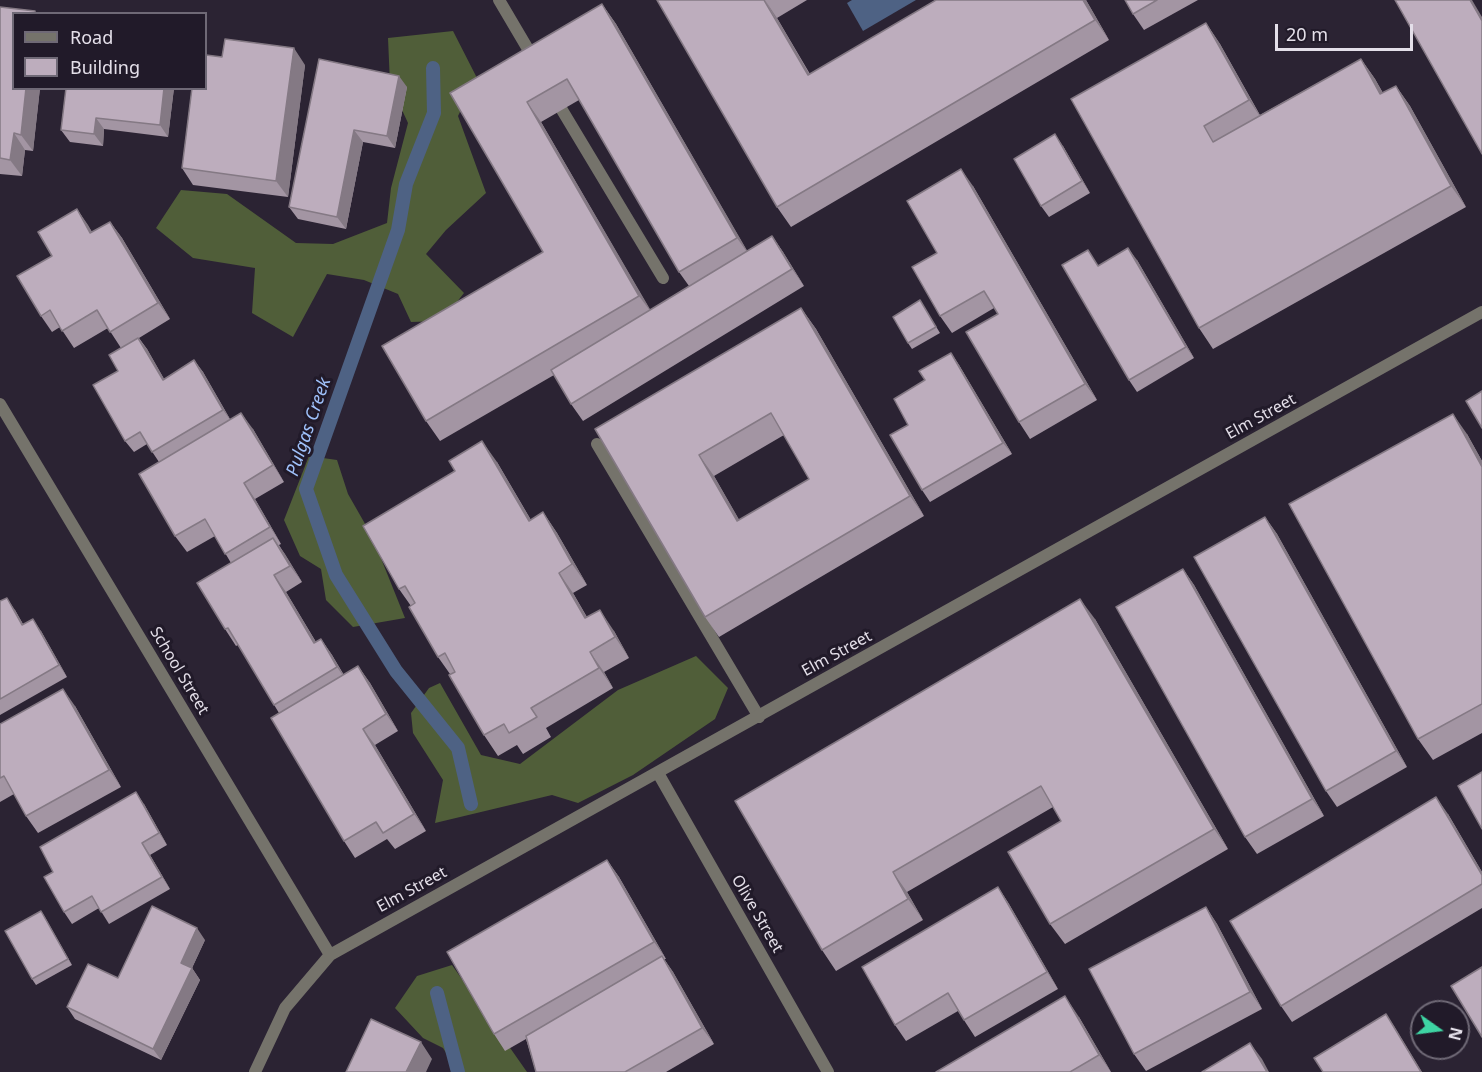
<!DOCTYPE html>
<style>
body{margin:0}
#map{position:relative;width:1482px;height:1072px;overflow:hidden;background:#2b2333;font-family:"Noto Sans",sans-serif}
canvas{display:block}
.legend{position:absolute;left:12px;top:12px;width:195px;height:78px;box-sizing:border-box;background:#211a29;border:2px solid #6f6976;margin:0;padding:8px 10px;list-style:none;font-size:18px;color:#e4dfe9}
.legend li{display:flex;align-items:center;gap:12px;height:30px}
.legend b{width:30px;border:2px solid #6f6976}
.north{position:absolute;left:1410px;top:1000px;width:60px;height:60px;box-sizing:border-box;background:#211a29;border:2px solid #6f6976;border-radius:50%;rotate:104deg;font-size:16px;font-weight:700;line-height:24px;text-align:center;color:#e4dfe9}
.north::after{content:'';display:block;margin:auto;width:21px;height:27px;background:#3ed4a3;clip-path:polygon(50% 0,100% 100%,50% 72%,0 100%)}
.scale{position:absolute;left:1275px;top:24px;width:138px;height:27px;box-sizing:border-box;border:3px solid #e4dfe9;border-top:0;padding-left:8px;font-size:18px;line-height:21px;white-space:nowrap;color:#e4dfe9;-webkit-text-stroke:4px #211a29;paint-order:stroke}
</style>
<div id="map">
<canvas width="1482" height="1072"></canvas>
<ul class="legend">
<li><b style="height:8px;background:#75736b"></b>Road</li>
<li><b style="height:16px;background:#bdadbd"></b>Building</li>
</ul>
<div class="north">N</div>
<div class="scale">20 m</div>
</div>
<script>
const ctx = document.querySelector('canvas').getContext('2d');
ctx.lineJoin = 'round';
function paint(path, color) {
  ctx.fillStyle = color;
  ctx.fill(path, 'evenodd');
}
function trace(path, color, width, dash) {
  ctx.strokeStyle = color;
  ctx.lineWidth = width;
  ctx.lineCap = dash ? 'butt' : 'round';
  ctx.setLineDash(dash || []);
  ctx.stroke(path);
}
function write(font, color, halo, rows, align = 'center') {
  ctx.font = font + ' "Noto Sans",sans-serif';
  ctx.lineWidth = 6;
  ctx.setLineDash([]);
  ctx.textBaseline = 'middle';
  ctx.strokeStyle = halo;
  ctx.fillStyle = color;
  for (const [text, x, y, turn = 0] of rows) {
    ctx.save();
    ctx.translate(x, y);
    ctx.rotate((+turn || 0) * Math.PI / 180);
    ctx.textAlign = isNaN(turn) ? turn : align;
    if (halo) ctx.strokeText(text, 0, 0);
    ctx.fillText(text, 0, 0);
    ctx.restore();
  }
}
paint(new Path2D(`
 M 453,31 L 477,78 L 458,116 L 486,193 L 446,230 L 426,254 L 464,293 L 442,321 L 411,322 L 398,294 L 364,280 L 327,274 L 293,337 L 252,313 L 255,268 L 193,258 L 156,228 L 181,190 L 227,194 L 296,243 L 333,244 L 387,223 L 391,188 L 408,123 L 390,84 L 388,38 Z
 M 309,456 L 337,460 L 348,494 L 372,536 L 405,618 L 353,627 L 326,600 L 321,569 L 300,556 L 284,520 Z
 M 696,656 L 728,688 L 715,719 L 633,775 L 578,803 L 552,795 L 435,823 L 443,780 L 413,733 L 411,713 L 429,688 L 440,683 L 481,755 L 520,764 L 618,690 Z
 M 452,965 L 527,1072 L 458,1072 L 443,1048 L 423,1038 L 395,1008 L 417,976 Z`), '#505e39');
paint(new Path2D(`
 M 852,0 L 916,0 L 863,31 L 847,3 Z`), '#4e6284');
trace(new Path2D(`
 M 433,68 L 434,113 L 406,184 L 398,230 L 306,489 L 336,575 L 396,671 L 458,748 L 471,804
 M 437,993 L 458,1072`), '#4e6284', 14);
trace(new Path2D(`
 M 499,0 L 535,61
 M 562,110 L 663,278
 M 597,444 L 759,717`), '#75736b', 12);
trace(new Path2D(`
 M 0,404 L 330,955
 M 658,773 L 828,1072
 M 255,1072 L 285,1008 L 330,955 L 1482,312`), '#75736b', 12);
paint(new Path2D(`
 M 657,0 L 807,0 L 777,18 L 810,74 L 936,0 L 1086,0 L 1109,40 L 791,227 L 777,207 Z
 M 1125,0 L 1198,0 L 1144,30 L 1133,14 Z
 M 602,4 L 616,24 L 747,251 L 772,236 L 783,252 L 804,286 L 583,421 L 571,404 L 554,375 L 440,441 L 426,421 L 543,252 L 450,93 ZM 579,100 L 679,272 L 689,286 L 650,310 L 541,122 Z
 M 0,7 L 14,88 L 40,88 L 33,151 L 25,150 L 22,176 L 0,174 Z
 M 1206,23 L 1220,44 L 1260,115 L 1361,59 L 1375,79 L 1383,93 L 1396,86 L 1410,106 L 1466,207 L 1213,349 L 1199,328 Z
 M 319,59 L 407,87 L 395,148 L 363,142 L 346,229 L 298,219 L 289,207 Z
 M 305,65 L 288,197 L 193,185 L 182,168 Z
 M 66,88 L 174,88 L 168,137 L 104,129 L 103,146 L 70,142 L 61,130 Z
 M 1063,146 L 1090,193 L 1049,217 L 1041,206 Z
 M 973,186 L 1097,400 L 1030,439 L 1019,422 L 998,314 L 994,308 L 952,333 L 940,316 L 937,253 Z
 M 77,209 L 92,232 L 110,222 L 122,238 L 170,319 L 139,338 L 147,349 L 164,379 L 194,360 L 203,372 L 230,419 L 253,429 L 284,482 L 255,499 L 281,544 L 279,545 L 302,582 L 286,592 L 316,642 L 321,639 L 332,655 L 344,675 L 358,666 L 370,683 L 398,731 L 375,745 L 426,831 L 395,849 L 387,839 L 355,858 L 344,841 L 279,713 L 238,645 L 236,646 L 225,629 L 231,563 L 215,536 L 187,552 L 175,536 L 159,462 L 147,444 L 134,452 L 125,441 L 118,371 L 121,348 L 108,328 L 74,348 L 60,327 L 52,332 L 41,316 L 52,256 Z
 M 1137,260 L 1194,358 L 1137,392 L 1129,380 L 1099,266 Z
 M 920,300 L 940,333 L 912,349 L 908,343 Z
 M 801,308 L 816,329 L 924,516 L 719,637 L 705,617 L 595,429 ZM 784,435 L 809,479 L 739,520 L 714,476 Z
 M 951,353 L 959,365 L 1012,454 L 930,502 L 922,490 L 925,380 Z
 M 1467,434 L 1482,461 L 1482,733 L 1433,760 L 1418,739 Z
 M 497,462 L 531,520 L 543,512 L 557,533 L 587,585 L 573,593 L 587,617 L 614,631 L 629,658 L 604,672 L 613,688 L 546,728 L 551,737 L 523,754 L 517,745 L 498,756 L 484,735 L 450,674 L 438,657 L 411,606 L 399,589 Z
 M 1265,517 L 1277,534 L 1407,767 L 1337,807 L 1326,791 Z
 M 1183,569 L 1194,585 L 1324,816 L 1257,854 L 1245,837 Z
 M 0,601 L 15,610 L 23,624 L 41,631 L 67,677 L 0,715 Z
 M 1095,619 L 1228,849 L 1065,944 L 1050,924 L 1061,821 L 1053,807 L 907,892 L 923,920 L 836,971 L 822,950 Z
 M 75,706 L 121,787 L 38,833 L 26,816 L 14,794 L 0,802 L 0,724 Z
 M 144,804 L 167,845 L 150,855 L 170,889 L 109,924 L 99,908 L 72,924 L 64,912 L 53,872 Z
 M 1448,814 L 1482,872 L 1482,908 L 1292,1022 L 1281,1006 Z
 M 607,860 L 619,877 L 666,959 L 664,959 L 673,972 L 714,1044 L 666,1072 L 536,1072 L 526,1039 L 505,1051 L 494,1034 Z
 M 998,887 L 1009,904 L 1058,989 L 975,1037 L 958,1011 L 906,1041 L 895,1025 Z
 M 1206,907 L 1217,924 L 1262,1009 L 1146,1071 L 1134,1054 Z
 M 41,911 L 72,965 L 36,985 L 32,979 Z
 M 205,940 L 192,968 L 200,980 L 161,1060 L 75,1019 L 67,1007 L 118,978 Z
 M 1079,1017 L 1111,1072 L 936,1072 Z`), '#a395a3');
paint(new Path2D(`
 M 765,0 L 777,18 L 822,96 L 808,75 Z
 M 1083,0 L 1086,0 L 1109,40 L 1095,20 Z
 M 1470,0 L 1472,0 L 1482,17 L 1482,21 Z
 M 602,4 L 616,24 L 752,259 L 737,238 Z
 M 1206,23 L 1220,44 L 1263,121 L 1249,100 Z
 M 294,48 L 305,65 L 288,197 L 276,181 Z
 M 1361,59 L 1375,79 L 1395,115 L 1380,94 Z
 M 399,76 L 407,87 L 395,148 L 387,136 Z
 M 1396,86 L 1410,106 L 1466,207 L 1451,186 Z
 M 26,88 L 40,88 L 33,151 L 21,135 Z
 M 164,88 L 174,88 L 168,137 L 160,125 Z
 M 527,102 L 541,122 L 654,316 L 639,296 Z
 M 96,118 L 104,129 L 103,146 L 94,134 Z
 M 354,130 L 363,142 L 346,229 L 337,217 Z
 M 14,133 L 25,150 L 22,176 L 10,160 Z
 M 1055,134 L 1063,146 L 1090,193 L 1082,181 Z
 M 961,169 L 973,186 L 1097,400 L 1085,384 Z
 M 77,209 L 88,225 L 102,250 L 90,233 Z
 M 110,222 L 122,238 L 170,319 L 158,303 Z
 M 772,236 L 783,252 L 804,286 L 792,269 Z
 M 1128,248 L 1137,260 L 1194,358 L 1186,347 Z
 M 801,308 L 816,329 L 924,516 L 910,496 Z
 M 138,338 L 147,349 L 171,391 L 163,380 Z
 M 951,353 L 959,365 L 1012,454 L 1003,443 Z
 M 194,360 L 203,372 L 231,421 L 223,410 Z
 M 241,413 L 253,429 L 284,482 L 273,465 Z
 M 1453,414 L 1467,434 L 1482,461 L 1482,467 Z
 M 482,441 L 497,462 L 543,541 L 529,521 Z
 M 699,455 L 714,476 L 752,542 L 737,521 Z
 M 244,483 L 255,499 L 281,544 L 270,527 Z
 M 543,512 L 557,533 L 587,585 L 572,564 Z
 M 1265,517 L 1277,534 L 1407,767 L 1396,751 Z
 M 273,538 L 285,554 L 302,582 L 290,566 Z
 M 1183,569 L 1194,585 L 1324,816 L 1312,799 Z
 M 559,573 L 573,593 L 599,639 L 585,618 Z
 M 274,575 L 286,592 L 326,659 L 314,643 Z
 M 7,598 L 15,610 L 30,637 L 22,625 Z
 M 1080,599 L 1095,619 L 1228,849 L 1214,829 Z
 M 600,610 L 614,631 L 629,658 L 615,637 Z
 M 33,619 L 41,631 L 67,677 L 59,665 Z
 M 321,639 L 332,655 L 348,683 L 337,667 Z
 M 590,652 L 604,672 L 613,688 L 599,668 Z
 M 358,666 L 370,683 L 398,731 L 386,714 Z
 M 63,689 L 75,706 L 121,787 L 109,770 Z
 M 363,729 L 375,745 L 426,831 L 414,814 Z
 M 136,792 L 144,804 L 167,845 L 159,833 Z
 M 1436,797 L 1448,814 L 1482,872 L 1482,875 Z
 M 142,843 L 150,855 L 170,889 L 162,877 Z
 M 607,860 L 619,877 L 666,959 L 654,942 Z
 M 893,872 L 907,892 L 923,920 L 908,899 Z
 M 998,887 L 1009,904 L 1058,989 L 1047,972 Z
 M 1206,907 L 1217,924 L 1262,1009 L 1250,992 Z
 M 41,911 L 45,917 L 72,965 L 68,959 Z
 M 197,928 L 205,940 L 192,968 L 200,980 L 161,1060 L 153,1049 L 181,963 Z
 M 662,956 L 673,972 L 714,1044 L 702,1028 Z
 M 1065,996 L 1079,1017 L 1111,1072 L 1099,1055 Z
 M 1386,1014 L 1394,1026 L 1422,1072 L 1421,1072 Z
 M 421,1042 L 432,1059 L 426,1072 L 406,1072 Z
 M 1250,1043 L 1262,1059 L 1269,1072 L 1267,1072 Z`), '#847984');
const building = new Path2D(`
 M 657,0 L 764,0 L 808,75 L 936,0 L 1083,0 L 1095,20 L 777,207 Z
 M 1125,0 L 1157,0 L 1133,14 Z
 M 1395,0 L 1470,0 L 1482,21 L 1482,154 Z
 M 602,4 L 737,238 L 679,272 L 567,79 L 527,102 L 639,296 L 426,421 L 382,346 L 543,252 L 450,93 Z
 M 0,7 L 35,11 L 35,14 L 14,14 L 14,88 L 26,88 L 21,135 L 14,133 L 10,160 L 0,158 Z
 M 1206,23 L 1249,100 L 1204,126 L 1213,142 L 1361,59 L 1380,94 L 1396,86 L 1451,186 L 1199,328 L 1071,99 Z
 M 225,39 L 294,48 L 276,181 L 182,168 L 192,88 L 206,88 L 206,55 L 222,57 Z
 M 319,59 L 399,76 L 387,136 L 354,130 L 337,217 L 289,207 Z
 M 66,88 L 164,88 L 160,125 L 96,118 L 94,134 L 61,130 Z
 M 1055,134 L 1082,181 L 1041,206 L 1014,159 Z
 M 961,169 L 1085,384 L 1019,422 L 966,332 L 998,314 L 984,291 L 940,316 L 912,267 L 937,253 L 907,201 Z
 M 77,209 L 90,233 L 110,222 L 158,303 L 110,332 L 97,310 L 62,331 L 50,310 L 41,316 L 17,276 L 52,256 L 38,232 Z
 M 772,236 L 792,269 L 571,404 L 551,370 Z
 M 1128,248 L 1186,347 L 1129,380 L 1062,265 L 1088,250 L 1098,266 Z
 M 920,300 L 936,327 L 908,343 L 893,317 Z
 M 801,308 L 910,496 L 705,617 L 595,429 ZM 771,413 L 809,479 L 737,521 L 699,455 Z
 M 138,338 L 163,380 L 194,360 L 223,410 L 152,452 L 140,432 L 125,441 L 93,385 L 118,371 L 109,355 Z
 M 951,353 L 1003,443 L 922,490 L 890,435 L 908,425 L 894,399 L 925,380 L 919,371 Z
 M 1482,391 L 1482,428 L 1466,401 Z
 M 241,413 L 273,465 L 244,483 L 270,527 L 225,554 L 205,519 L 175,536 L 139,474 Z
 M 1453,414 L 1482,467 L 1482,704 L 1418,739 L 1289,504 Z
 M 482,441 L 529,521 L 543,512 L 572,564 L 559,573 L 585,618 L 600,610 L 615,637 L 590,652 L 599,668 L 531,708 L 537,717 L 509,733 L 504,724 L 484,735 L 449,675 L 455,672 L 445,653 L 438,657 L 409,607 L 415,603 L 405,586 L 399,589 L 363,526 L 455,471 L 449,461 Z
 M 1265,517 L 1396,751 L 1326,791 L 1194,557 Z
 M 273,538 L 290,566 L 274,575 L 314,643 L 321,639 L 337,667 L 274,705 L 228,628 L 225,629 L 197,583 Z
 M 1183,569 L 1312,799 L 1245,837 L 1116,607 Z
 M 7,598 L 22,625 L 33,619 L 59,665 L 0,699 L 0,601 Z
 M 1080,599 L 1214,829 L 1050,924 L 1008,852 L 1061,821 L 1041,786 L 893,872 L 908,899 L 822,950 L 735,801 Z
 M 358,666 L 386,714 L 363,729 L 414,814 L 383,833 L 376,822 L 344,841 L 271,718 Z
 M 63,689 L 109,770 L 26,816 L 4,776 L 0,778 L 0,724 Z
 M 1482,772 L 1482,829 L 1458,786 Z
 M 136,792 L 159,833 L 142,843 L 162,877 L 101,912 L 92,896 L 64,912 L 44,877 L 53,872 L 40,847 Z
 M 1436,797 L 1482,875 L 1482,884 L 1281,1006 L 1230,921 Z
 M 607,860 L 654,942 L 494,1034 L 447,952 Z
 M 998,887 L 1047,972 L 964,1020 L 948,993 L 895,1025 L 862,967 Z
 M 152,906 L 197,928 L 181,963 L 192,968 L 153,1049 L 67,1007 L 88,964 L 118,978 Z
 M 1206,907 L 1250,992 L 1134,1054 L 1089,969 Z
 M 41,911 L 68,959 L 32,979 L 5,931 Z
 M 662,956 L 702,1028 L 625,1072 L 536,1072 L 526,1036 Z
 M 1482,967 L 1482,1037 L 1451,986 Z
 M 1065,996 L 1099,1055 L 1070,1072 L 936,1072 Z
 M 1386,1014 L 1421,1072 L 1323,1072 L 1314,1058 Z
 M 371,1019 L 421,1042 L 406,1072 L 346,1072 Z
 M 1250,1043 L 1267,1072 L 1202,1072 Z`);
paint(building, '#bdadbd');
trace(building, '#847984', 1.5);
write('16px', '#e4dfe9', '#211a29', [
 ["Elm Street",1261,417,-29],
 ["Elm Street",837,654,-29],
 ["School Street",179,671,59],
 ["Elm Street",412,890,-29],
 ["Olive Street",757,914,60]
]);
write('italic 18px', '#9fc1fa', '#211a29', [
 ["Pulgas Creek",309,427,-71]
]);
</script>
